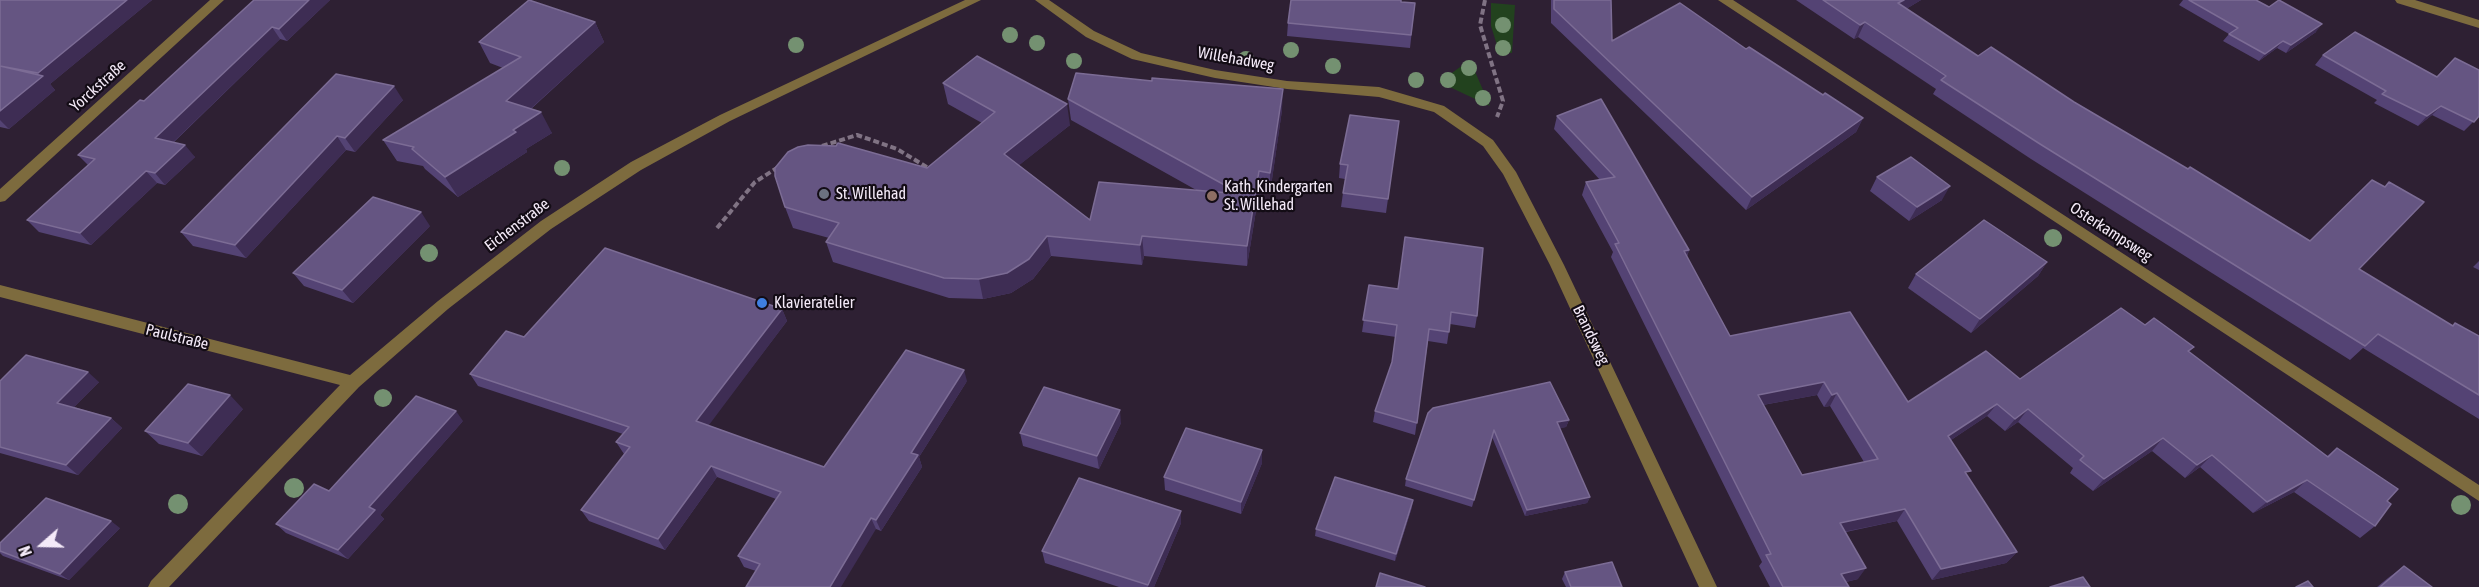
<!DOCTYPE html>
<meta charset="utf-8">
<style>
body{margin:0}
#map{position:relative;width:2479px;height:587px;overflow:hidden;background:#2e2033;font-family:"Asap Condensed",sans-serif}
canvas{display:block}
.north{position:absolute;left:12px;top:515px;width:60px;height:60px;-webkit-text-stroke:4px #130c15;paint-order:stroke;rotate:250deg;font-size:16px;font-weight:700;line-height:24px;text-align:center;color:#f4eaf8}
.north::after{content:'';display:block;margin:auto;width:21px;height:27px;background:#f4eaf8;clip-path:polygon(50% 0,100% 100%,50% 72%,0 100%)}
</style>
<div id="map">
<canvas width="2479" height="587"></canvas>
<div class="north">N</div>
</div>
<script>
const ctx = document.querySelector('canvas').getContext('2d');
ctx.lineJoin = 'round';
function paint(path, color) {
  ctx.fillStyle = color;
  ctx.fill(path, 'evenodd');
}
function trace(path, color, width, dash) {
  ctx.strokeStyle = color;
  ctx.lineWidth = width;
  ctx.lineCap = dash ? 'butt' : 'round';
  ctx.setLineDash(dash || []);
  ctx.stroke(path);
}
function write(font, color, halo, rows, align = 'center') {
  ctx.font = font + ' "Asap Condensed",sans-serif';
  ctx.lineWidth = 4.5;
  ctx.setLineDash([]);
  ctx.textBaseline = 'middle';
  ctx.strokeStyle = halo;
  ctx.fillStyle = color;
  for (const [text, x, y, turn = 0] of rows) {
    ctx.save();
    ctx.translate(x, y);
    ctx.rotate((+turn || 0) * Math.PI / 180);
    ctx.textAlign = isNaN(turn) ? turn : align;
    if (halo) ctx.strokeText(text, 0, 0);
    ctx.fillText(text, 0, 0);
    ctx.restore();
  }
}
paint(new Path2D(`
 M 1491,3 L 1515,5 L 1512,53 L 1499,52 L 1491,26 Z
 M 1470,60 L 1490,106 L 1439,82 Z`), '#22421e');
trace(new Path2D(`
 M 1485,0 L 1480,25 L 1503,101 L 1497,117
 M 822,146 L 857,135 L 897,149 L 930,169
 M 717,228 L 755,182 L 777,168`), '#807384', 4, [6, 3]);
paint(new Path2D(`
 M 210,0 L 224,0 L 5,201 L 0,202 L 0,189 Z
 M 965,0 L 981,0 L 730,121 L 641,170 L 551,229 L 448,309 L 359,387 L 169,587 L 148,587 L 151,581 L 340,385 L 0,297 L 0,285 L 350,375 L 438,301 L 541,221 L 631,162 L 720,115 Z
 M 1035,0 L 1049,0 L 1094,31 L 1141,53 L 1215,70 L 1287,81 L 1379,87 L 1444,106 L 1493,140 L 1516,172 L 1564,265 L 1717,587 L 1699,587 L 1550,265 L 1503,174 L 1483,146 L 1434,112 L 1379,97 L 1287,89 L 1215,78 L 1132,59 L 1086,37 Z
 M 1718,0 L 1733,0 L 2479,485 L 2479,501 Z
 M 2395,0 L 2415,0 L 2479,20 L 2479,28 L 2397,3 Z`), '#7d6b3e');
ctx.fillStyle = '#749171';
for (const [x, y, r] of [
 [1503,25,8],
 [1010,35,8],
 [1037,43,8],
 [796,45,8],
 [1503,48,8],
 [1291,50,8],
 [1246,59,8],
 [1074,61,8],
 [1333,66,8],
 [1469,68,8],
 [1416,80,8],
 [1448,80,8],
 [1483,98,8],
 [562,168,8],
 [2053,238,9],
 [429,253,9],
 [383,398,9],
 [294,488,10],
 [178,504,10],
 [2461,505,10]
]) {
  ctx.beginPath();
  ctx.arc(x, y, r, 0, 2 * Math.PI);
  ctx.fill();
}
paint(new Path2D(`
 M 0,0 L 152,0 L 50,84 L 55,90 L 9,129 L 0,127 Z
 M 254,0 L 330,0 L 287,41 L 280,39 L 174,142 L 195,157 L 165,185 L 157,183 L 91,245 L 39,232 L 27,220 L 88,165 L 78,155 L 144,101 Z
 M 1551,0 L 1611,0 L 1612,41 L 1746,49 L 1823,95 L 1863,118 L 1856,132 L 1746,210 L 1551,23 Z
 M 1796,0 L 1921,0 L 1906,9 L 1978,56 L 2074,102 L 2310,241 L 2359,269 L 2452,326 L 2455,323 L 2479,336 L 2479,419 L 2363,348 L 2350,360 L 2031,159 L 1933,94 L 1936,89 L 1858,37 L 1854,39 Z
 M 2183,0 L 2256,0 L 2316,32 L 2286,53 L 2277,48 L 2259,61 L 2223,41 L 2229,34 L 2179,5 Z
 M 1401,2 L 1415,3 L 1410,48 L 1287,36 L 1288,23 Z
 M 595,22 L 604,42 L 531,109 L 552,133 L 526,149 L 527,152 L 458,197 L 425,169 L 423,166 L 397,161 L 383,140 L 503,68 L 490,63 L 479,42 Z
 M 2323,55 L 2479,116 L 2464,131 L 2432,115 L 2418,126 L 2374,103 L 2377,100 L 2315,65 Z
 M 336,74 L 403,100 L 355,152 L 346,150 L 246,258 L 193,246 L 181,232 Z
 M 943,83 L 1070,125 L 1019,165 L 1090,220 L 1198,191 L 1071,120 L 1068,99 L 1282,110 L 1270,193 L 1259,192 L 1247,266 L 1144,256 L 1142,265 L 1051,256 L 1033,279 L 1011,293 L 983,299 L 949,298 L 833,262 L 826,242 L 829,238 L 793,228 L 785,207 L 927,168 L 982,123 L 948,104 Z
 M 1557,116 L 1689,250 L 1687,257 L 1730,336 L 1908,402 L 2020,379 L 2145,325 L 2194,347 L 2189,352 L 2327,456 L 2337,448 L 2387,501 L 2375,526 L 2360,538 L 2294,492 L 2253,513 L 2200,467 L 2185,478 L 2152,451 L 2093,491 L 2070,473 L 2073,468 L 2018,422 L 2005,431 L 1987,416 L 1951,440 L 1967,476 L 2017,552 L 2006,563 L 1932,580 L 1897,521 L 1846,532 L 1858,579 L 1846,582 L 1849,587 L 1770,587 L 1759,566 L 1762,562 L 1611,257 L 1613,252 L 1582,195 L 1586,182 L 1600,180 L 1554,129 ZM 1817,395 L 1824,407 L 1830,406 L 1864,462 L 1802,475 L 1763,405 Z
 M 1399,121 L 1386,213 L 1341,207 L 1345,179 L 1339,178 L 1340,164 Z
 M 1877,177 L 1942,200 L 1909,221 L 1870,191 Z
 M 430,226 L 353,303 L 304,286 L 293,273 Z
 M 2479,261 L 2479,270 L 2473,267 Z
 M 2047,262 L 2038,276 L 1971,333 L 1908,288 L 1916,274 Z
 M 1369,285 L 1477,316 L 1475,328 L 1450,324 L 1447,344 L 1428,341 L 1415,435 L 1373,422 L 1375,411 L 1392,362 L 1396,337 L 1362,332 Z
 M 782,309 L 787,321 L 708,425 L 824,467 L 967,381 L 919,457 L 922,467 L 881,531 L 876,529 L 756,571 L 744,567 L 738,556 L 776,499 L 717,477 L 665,550 L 589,521 L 581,510 L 625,454 L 624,454 L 616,442 L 623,434 L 478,386 L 470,374 L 524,337 Z
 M 0,381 L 99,382 L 74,407 L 111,418 L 122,428 L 78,475 L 0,453 Z
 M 243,409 L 202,456 L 159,444 L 145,431 Z
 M 1428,413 L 1569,420 L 1566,427 L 1559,428 L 1590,497 L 1587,503 L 1525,516 L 1492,437 L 1472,507 L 1405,486 L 1406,479 Z
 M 463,421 L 380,515 L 384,519 L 348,559 L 286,533 L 276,524 L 329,491 Z
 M 1121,423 L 1099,469 L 1023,446 L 1020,433 Z
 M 1262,463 L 1241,514 L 1165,490 L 1164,477 Z
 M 1412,507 L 1395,561 L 1315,536 L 1316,529 Z
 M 1181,511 L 1181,523 L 1154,587 L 1119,587 L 1045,563 L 1042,551 Z
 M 120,528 L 69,580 L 3,556 L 0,553 L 0,543 Z
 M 2404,566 L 2432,587 L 2377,587 L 2388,578 Z
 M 1565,572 L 1622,587 L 1566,587 L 1562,579 Z`), '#544374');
paint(new Path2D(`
 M 127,0 L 152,0 L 50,84 L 55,90 L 9,129 L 0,120 L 0,111 L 42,77 L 38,73 Z
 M 309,0 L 330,0 L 287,41 L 279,29 Z
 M 1904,0 L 1921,0 L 1891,18 L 1898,3 Z
 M 595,22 L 604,42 L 517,121 L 506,101 Z
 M 1865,22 L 1858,37 L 1854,39 L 1860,25 Z
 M 2322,24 L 2316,32 L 2286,53 L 2291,45 Z
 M 272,27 L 280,39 L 165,150 L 155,138 Z
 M 2283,41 L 2277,48 L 2259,61 L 2265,54 Z
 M 394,86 L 403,100 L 355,152 L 345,138 Z
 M 1283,89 L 1282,110 L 1270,193 L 1270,173 Z
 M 1067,104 L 1070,125 L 1008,174 L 1004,154 Z
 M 2441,106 L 2432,115 L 2418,126 L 2427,116 Z
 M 541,112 L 552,133 L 526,149 L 527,152 L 458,197 L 445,177 L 513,130 Z
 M 1863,118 L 1856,132 L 1746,210 L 1752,197 Z
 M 337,136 L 346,150 L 246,258 L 235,245 Z
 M 185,145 L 195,157 L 165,185 L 155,173 Z
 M 146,171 L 157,183 L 91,245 L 80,233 Z
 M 1259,171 L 1259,192 L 1247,266 L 1247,246 Z
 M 1950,186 L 1942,200 L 1909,221 L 1917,207 Z
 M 421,212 L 430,226 L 353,303 L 342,290 Z
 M 1047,236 L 1051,256 L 1033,279 L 1011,293 L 983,299 L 979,279 Z
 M 1142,236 L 1144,256 L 1142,265 L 1140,245 Z
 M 1689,250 L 1684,263 L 1684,251 Z
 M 2047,262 L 2038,276 L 1971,333 L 1980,319 Z
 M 782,309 L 787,321 L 703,433 L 696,421 Z
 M 964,370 L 967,381 L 919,457 L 922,467 L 881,531 L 876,520 L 911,453 Z
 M 88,372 L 99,382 L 68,413 L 57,403 Z
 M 1824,382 L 1817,395 L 1751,407 L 1758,395 Z
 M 1837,393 L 1830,406 L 1824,407 L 1832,395 Z
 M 230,395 L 243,409 L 202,456 L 188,443 Z
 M 1997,404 L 1987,416 L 1939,448 L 1948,436 Z
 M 2028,409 L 2018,422 L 2005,431 L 2015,419 Z
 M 1120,410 L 1121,423 L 1099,469 L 1097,456 Z
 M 456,411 L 463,421 L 380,515 L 384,519 L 348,559 L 338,550 L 369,507 Z
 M 111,418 L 122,428 L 78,475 L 66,465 Z
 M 1569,420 L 1566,427 L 1554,430 L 1557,422 Z
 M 2163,438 L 2152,451 L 2093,491 L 2104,479 Z
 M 1262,450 L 1262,463 L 1241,514 L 1241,502 Z
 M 2212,455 L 2200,467 L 2185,478 L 2197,465 Z
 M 711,466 L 717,477 L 665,550 L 658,539 Z
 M 2307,480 L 2294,492 L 2253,513 L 2267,502 Z
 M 1590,497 L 1587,503 L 1525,516 L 1527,510 Z
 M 1413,500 L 1412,507 L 1395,561 L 1396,554 Z
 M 1905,509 L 1897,521 L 1833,534 L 1840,523 Z
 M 1181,511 L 1181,523 L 1154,587 L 1148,587 L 1148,585 Z
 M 871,518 L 876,529 L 841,587 L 830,587 Z
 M 111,521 L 120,528 L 69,580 L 60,574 Z
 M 2017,552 L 2006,563 L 1932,580 L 1941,569 Z
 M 1866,568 L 1858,579 L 1833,585 L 1841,574 Z`), '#3e2d54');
const building = new Path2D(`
 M 0,0 L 127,0 L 38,73 L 0,66 Z
 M 254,0 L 309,0 L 279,29 L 272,27 L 155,138 L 185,145 L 155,173 L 146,171 L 80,233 L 27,220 L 95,159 L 78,155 L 140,100 L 144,101 Z
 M 529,0 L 595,22 L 506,101 L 541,112 L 513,130 L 516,132 L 445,177 L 412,149 L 414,147 L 383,140 L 521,57 L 479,42 Z
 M 1291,0 L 1401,0 L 1401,2 L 1415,3 L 1411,35 L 1288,23 Z
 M 1554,0 L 1611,0 L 1612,41 L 1680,3 L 1746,49 L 1749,47 L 1823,95 L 1825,93 L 1863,118 L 1752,197 L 1554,9 Z
 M 1823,0 L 1904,0 L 1898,3 L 1978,56 L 1991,47 L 2074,102 L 2188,169 L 2190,167 L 2310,241 L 2372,180 L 2385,187 L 2389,182 L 2424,202 L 2359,269 L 2453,326 L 2455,323 L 2479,336 L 2479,395 L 2378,334 L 2365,346 L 2040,144 L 1941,80 L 1946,76 L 1865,22 L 1860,25 Z
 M 2189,0 L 2256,0 L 2269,7 L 2279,0 L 2322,24 L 2291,45 L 2283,41 L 2265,54 L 2229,34 L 2238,28 Z
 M 2355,32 L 2437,77 L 2455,58 L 2479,70 L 2479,116 L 2474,122 L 2441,106 L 2427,116 L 2382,94 L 2386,91 L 2323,55 Z
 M 977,56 L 1067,104 L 1004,154 L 1090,220 L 1099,182 L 1241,194 L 1068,99 L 1076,73 L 1152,81 L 1152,78 L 1283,89 L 1270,173 L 1259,171 L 1247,246 L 1142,236 L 1140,245 L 1047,236 L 1029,259 L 1007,273 L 979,279 L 944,278 L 826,242 L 839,223 L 785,207 L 775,176 L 775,168 L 788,152 L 798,147 L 808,145 L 836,146 L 838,143 L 927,168 L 995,112 L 943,83 Z
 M 0,66 L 43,76 L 0,111 Z
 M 336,74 L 394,86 L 345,138 L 337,136 L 235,245 L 181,232 Z
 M 1601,99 L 1689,250 L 1684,251 L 1730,336 L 1850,312 L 1908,402 L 1986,351 L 2020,379 L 2121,308 L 2145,325 L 2154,318 L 2194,347 L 2188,351 L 2328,457 L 2337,448 L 2398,489 L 2387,501 L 2391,504 L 2375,526 L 2307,480 L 2267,502 L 2212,455 L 2197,465 L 2163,438 L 2104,479 L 2080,460 L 2084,456 L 2028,409 L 2015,419 L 1997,404 L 1948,436 L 1971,471 L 1965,472 L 2017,552 L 1941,569 L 1905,509 L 1840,523 L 1866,568 L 1841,574 L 1849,587 L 1783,587 L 1766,555 L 1771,554 L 1615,244 L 1619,243 L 1586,182 L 1615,177 L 1557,116 ZM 1824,382 L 1832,395 L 1837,393 L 1878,459 L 1802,475 L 1758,395 Z
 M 1350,115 L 1399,121 L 1388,199 L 1343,193 L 1348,165 L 1340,164 Z
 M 1911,157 L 1950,186 L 1917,207 L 1877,177 Z
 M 373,197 L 421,212 L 342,290 L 293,273 Z
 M 1984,220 L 2047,262 L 1980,319 L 1916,274 Z
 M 1405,237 L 1483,248 L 1477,316 L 1451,312 L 1449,332 L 1429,329 L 1417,423 L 1375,411 L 1392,362 L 1397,325 L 1363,320 L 1369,285 L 1398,289 Z
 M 605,248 L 782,309 L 696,421 L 824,467 L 906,350 L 964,370 L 911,453 L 918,455 L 876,520 L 871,518 L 830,587 L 746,587 L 760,564 L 738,556 L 781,492 L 711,466 L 658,539 L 581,510 L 630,447 L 616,442 L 629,427 L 470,374 L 506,331 L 524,337 Z
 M 26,355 L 88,372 L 57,403 L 111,418 L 66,465 L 0,447 L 0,381 Z
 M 1550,382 L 1569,420 L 1557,422 L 1590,497 L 1527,510 L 1494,430 L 1474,500 L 1406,479 L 1428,413 L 1433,408 Z
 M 188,384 L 230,395 L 188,443 L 145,431 Z
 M 1044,387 L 1120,410 L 1097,456 L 1020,433 Z
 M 416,396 L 456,411 L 369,507 L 375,510 L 338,550 L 276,524 L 314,484 L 329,491 Z
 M 1186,428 L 1262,450 L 1241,502 L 1164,477 Z
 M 1335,477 L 1413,500 L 1396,554 L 1316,529 Z
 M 1079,478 L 1181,511 L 1148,585 L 1042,551 Z
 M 46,498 L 111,521 L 60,574 L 0,551 L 0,543 Z
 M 1612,562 L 1622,587 L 1571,587 L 1565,572 Z
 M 2404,566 L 2432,587 L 2380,587 Z
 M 1380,573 L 1425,587 L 1376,587 Z
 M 2083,577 L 2090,587 L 2050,587 Z
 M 2308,581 L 2313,587 L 2296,587 Z`);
paint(building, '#655582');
trace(building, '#7c6c95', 1.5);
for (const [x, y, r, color] of [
 [824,194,6,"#6b7280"],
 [1212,196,6,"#8d6e63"],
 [762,303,6,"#3f7fe0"]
]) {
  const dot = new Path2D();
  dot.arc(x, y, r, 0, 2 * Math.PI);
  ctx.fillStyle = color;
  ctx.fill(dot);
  trace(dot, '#130c15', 2);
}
write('16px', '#f4eaf8', '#130c15', [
 ["Willehadweg",1236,59,10],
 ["Yorckstraße",98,86,-42],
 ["Eichenstraße",517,225,-37],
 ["Osterkampsweg",2111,232,33],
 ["Brandsweg",1591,335,64],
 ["Paulstraße",177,337,14]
]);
write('16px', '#f4eaf8', '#130c15', [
 ["Kath. Kindergarten",1224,187],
 ["St. Willehad",1224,205],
 ["St. Willehad",836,194],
 ["Klavieratelier",774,303]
], 'left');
</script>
